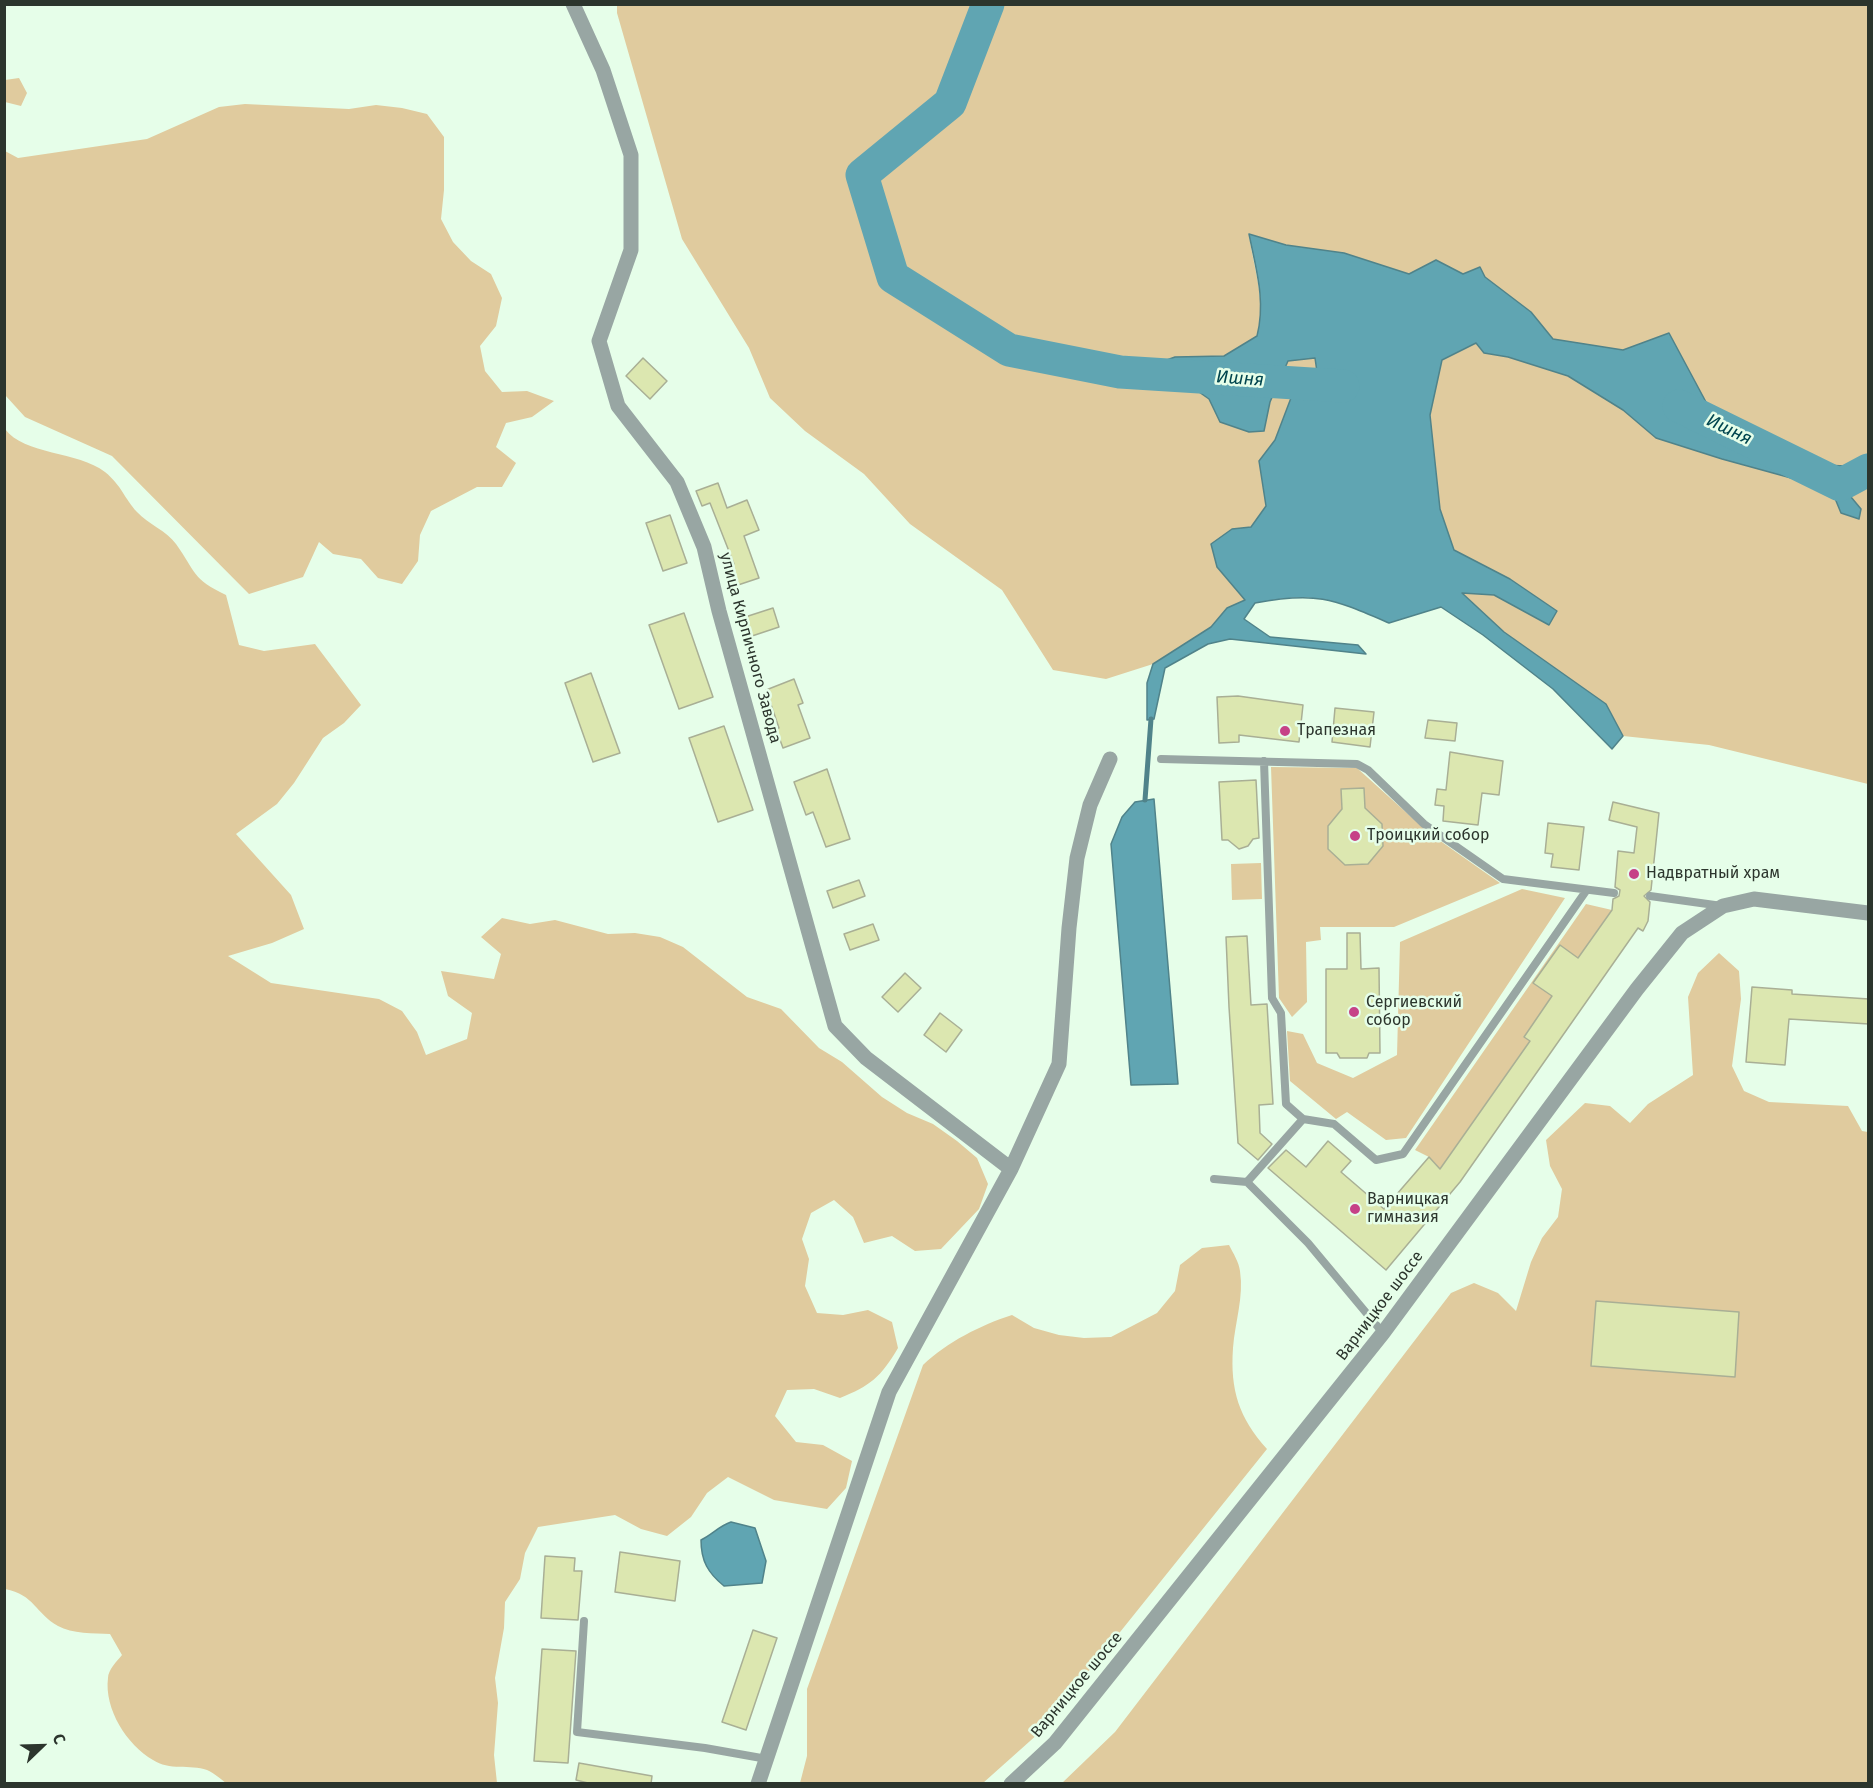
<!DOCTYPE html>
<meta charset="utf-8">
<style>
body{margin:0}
#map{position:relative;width:1873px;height:1788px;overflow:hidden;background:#e6fee9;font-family:"Fira Sans",sans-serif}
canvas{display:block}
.frame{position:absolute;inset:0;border:6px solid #2c352d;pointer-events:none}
.north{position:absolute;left:12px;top:1716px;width:60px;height:60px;-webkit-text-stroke:4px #e6fee9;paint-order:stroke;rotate:67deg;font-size:16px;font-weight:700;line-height:24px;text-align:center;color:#2c352d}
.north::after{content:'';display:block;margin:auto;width:21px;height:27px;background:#2c352d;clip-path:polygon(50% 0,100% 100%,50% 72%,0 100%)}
</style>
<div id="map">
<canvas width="1873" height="1788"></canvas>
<div class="frame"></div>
<div class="north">С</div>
</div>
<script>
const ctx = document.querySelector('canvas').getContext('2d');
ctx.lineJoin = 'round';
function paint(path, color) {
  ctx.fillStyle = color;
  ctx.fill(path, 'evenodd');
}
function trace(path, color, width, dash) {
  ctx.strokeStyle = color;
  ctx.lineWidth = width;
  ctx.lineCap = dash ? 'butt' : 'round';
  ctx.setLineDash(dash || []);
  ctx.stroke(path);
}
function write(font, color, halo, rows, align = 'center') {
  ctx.font = font + ' "Fira Sans",sans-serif';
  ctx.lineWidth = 5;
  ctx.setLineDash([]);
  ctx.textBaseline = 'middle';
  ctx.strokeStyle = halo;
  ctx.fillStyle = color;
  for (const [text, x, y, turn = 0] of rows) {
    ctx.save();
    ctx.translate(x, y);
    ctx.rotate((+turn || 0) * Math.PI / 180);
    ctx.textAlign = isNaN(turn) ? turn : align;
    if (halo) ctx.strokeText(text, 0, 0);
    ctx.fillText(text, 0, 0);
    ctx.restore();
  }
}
paint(new Path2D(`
 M 617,4 L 1868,5 L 1868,784 L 1709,745 L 1623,736 L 1606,704 L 1504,632 L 1461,592 L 1494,595 L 1549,625 L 1557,611 L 1510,579 L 1454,550 L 1440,509 L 1430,415 L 1442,359 L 1476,343 L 1484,353 L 1508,357 L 1568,376 L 1623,410 L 1657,438 L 1722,459 L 1802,481 L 1861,509 L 1840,485 L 1862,473 L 1846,466 L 1822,465 L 1721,430 L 1669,333 L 1623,350 L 1552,339 L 1531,312 L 1485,277 L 1463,274 L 1436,260 L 1409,274 L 1344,253 L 1286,245 L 1249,235 C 1254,270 1266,300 1258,336 L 1225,356 L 1175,357 L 1164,361 L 1139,358 L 1120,372 L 1137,378 L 1157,369 L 1179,378 L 1209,399 L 1220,422 L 1264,430 L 1270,402 L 1288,361 L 1315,358 L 1317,373 L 1305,374 L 1294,390 L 1275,440 L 1259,461 L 1266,506 L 1251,527 L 1232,529 L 1217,567 L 1245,600 L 1227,608 L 1211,627 L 1153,664 L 1106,679 L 1053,670 L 1002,590 L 910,524 L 864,474 L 805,431 L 770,398 L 749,348 L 682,239 L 617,13 Z
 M 19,78 L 27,93 L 21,106 L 5,102 L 5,80 Z
 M 245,104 L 349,109 L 376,105 L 402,108 L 427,114 L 444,137 L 444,190 L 441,219 L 453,242 L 471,261 L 491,274 L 502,298 L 496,326 L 480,346 L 485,371 L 502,392 L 527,391 L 554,401 L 532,417 L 506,423 L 496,447 L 516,463 L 502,487 L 477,487 L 431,511 L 420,535 L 418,561 L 402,584 L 378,578 L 361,559 L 333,554 L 319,542 L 303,577 L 249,594 L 112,456 L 25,417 L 5,395 L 5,151 L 18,158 L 147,139 L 219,107 Z
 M 5,429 C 24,455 78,451 105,472 C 122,486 124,498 137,512 C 148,524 167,531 176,544 C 196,572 192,579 226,595 L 239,645 L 264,651 L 315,644 L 361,705 L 344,723 L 323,738 L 294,783 L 277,804 L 236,834 L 291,895 L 304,929 L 272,943 L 228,956 L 271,983 L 379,999 L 402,1011 L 417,1032 L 426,1055 L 467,1039 L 472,1013 L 448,996 L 441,971 L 494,979 L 501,954 L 481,937 L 502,918 L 530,924 L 555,920 L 608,934 L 635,933 L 660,937 L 683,947 L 747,997 L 781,1009 L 819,1048 L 842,1062 L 882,1097 L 907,1113 L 933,1124 L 957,1141 L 977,1158 L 988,1184 L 979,1209 L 941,1249 L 915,1251 L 892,1236 L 864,1243 L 853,1217 L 834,1200 L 811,1213 L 802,1239 L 809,1259 L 805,1286 L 817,1313 L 843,1315 L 868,1310 L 892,1322 L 898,1348 C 881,1377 870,1386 840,1398 L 814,1389 L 787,1390 L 775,1416 L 796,1442 L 823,1445 L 852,1461 L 846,1488 L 827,1509 L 774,1500 L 728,1477 L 707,1493 L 691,1517 L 667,1536 L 641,1529 L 615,1515 L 538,1527 L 525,1553 L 520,1579 L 505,1602 L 504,1628 L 495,1678 L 498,1703 L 494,1755 L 497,1783 L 226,1783 C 221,1779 214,1773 207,1770 C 190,1764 169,1771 153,1760 C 127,1745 104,1709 108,1678 C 108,1670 117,1661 122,1655 L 110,1634 C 94,1633 72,1634 58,1626 C 35,1613 35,1595 5,1589 Z
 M 1271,767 L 1357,768 L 1429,833 L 1500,883 L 1394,927 L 1320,927 L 1321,940 L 1306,942 L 1307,1002 L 1292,1017 L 1279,998 Z
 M 1261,863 L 1262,899 L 1232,900 L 1231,864 Z
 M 1522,889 L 1565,898 L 1406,1138 L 1386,1140 L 1347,1112 L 1336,1119 L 1290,1081 L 1287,1031 L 1303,1034 L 1317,1063 L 1353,1078 L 1397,1055 L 1400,942 Z
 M 1586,904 L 1612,910 L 1578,958 L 1534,983 L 1552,996 L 1524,1037 L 1530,1041 L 1440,1169 L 1429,1157 L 1415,1150 Z
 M 1719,953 L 1739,971 L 1741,999 L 1732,1066 L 1744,1091 L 1769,1102 L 1848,1106 L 1862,1131 L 1868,1132 L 1868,1783 L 1061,1784 L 1115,1732 L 1451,1293 L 1474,1283 L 1498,1293 L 1516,1311 L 1531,1262 L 1542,1238 L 1558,1217 L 1562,1189 L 1550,1166 L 1546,1140 L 1585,1103 L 1610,1106 L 1630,1123 L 1648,1104 L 1693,1075 L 1688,997 L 1698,973 Z
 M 1229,1245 C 1233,1253 1239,1262 1240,1271 C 1244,1297 1235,1322 1233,1348 C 1230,1390 1239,1418 1267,1449 L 1039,1733 L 983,1783 L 800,1783 L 807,1756 L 807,1689 L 923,1365 C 947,1342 981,1325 1012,1315 L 1034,1328 L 1059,1335 L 1084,1338 L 1111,1337 L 1157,1313 L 1175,1291 L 1180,1265 L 1202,1248 Z`), '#e0cb9e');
const water = new Path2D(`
 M 1249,234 L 1286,245 L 1344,253 L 1409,274 L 1436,260 L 1463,274 L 1480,267 L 1485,277 L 1531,312 L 1553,339 L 1623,350 L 1669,333 L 1721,430 L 1822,465 L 1846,466 L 1863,473 L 1841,485 L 1861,509 L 1859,519 L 1841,513 L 1834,496 L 1802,481 L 1722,459 L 1656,438 L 1623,410 L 1568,376 L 1508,357 L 1484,353 L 1476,343 L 1442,360 L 1430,415 L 1440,509 L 1454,550 L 1510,579 L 1557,611 L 1549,625 L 1494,595 L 1462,593 L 1504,632 L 1606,704 L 1623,736 L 1612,749 L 1553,689 L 1483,635 L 1441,607 L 1389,623 C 1333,599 1317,591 1255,603 L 1244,619 L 1270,637 L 1358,645 L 1366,654 L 1230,639 L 1208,644 L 1165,668 L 1154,719 L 1147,720 L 1147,683 L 1153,664 L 1211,627 L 1227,608 L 1245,600 L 1217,567 L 1211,544 L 1232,529 L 1251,527 L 1266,506 L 1259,461 L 1275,440 L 1294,390 L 1305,374 L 1317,372 L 1315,358 L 1288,361 L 1270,402 L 1264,431 L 1249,432 L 1220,422 L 1209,399 L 1179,378 L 1157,369 L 1137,378 L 1120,372 L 1139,358 L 1164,361 L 1175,357 L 1224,356 L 1257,336 C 1266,301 1256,269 1249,234 Z
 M 1154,799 L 1178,1084 L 1131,1085 L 1111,844 L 1122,817 L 1135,802 Z
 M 731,1522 L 755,1528 L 766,1561 L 762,1583 L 724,1586 C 708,1573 701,1561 701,1540 C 713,1534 719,1526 731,1522 Z`);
paint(water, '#60a5b2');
trace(water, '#50838a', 1.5);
trace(new Path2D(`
 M 1145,800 L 1151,719`), '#50838a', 5);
trace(new Path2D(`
 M 988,4 L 950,103 L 862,175 L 893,277 L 1009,350 L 1120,372 L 1343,386
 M 1679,406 L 1840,485 L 1868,470`), '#60a5b2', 33);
const building = new Path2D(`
 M 643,358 L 667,381 L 650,399 L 626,376 Z
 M 718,483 L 727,508 L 747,500 L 759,530 L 744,536 L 759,578 L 732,587 L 725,567 L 734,564 L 710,503 L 702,506 L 696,491 Z
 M 670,515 L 687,563 L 663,571 L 646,523 Z
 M 773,608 L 779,627 L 746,638 L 739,619 Z
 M 684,613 L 713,697 L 679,709 L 649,625 Z
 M 591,673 L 620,753 L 593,762 L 565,683 Z
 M 794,679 L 803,703 L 798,705 L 810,738 L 783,748 L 776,729 L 779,728 L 766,690 Z
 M 1238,696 L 1303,705 L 1299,742 L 1239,735 L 1239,742 L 1219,743 L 1217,697 Z
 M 1335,708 L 1374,712 L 1370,747 L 1332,742 Z
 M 1428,720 L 1457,723 L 1455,741 L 1425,738 Z
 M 724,726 L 753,810 L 718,822 L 689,738 Z
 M 1450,752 L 1503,761 L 1499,795 L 1482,793 L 1478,825 L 1443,821 L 1444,806 L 1435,805 L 1437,789 L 1446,790 Z
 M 827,769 L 850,839 L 826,847 L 813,812 L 806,815 L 794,782 Z
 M 1256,780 L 1259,838 L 1253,839 L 1248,846 L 1239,849 L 1228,840 L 1222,840 L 1219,782 Z
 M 1364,788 L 1365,808 L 1382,824 L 1383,846 L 1368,864 L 1345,865 L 1328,849 L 1328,826 L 1342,809 L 1341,789 Z
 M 1613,802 L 1659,813 L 1651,890 L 1644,896 L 1650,902 L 1648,921 L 1643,931 L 1638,928 L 1460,1182 L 1386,1270 L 1268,1168 L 1286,1150 L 1306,1167 L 1328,1141 L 1351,1161 L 1341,1172 L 1384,1209 L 1429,1157 L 1440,1169 L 1530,1041 L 1524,1037 L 1552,996 L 1533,983 L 1560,945 L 1578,958 L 1612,910 L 1613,899 L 1619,896 L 1620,890 L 1615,887 L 1618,851 L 1634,853 L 1637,827 L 1609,820 Z
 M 1548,823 L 1584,827 L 1579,870 L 1551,867 L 1553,854 L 1545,853 Z
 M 859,880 L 865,896 L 833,908 L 827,891 Z
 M 873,924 L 879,940 L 850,950 L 844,934 Z
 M 1347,933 L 1360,933 L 1361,969 L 1379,968 L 1380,1053 L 1369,1053 L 1367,1058 L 1340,1058 L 1337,1053 L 1326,1053 L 1326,969 L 1347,969 Z
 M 1247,936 L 1251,1005 L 1267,1004 L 1273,1104 L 1259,1105 L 1260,1133 L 1272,1144 L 1258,1160 L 1238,1143 L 1229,1007 L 1226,937 Z
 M 905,973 L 921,988 L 898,1012 L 882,997 Z
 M 1752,987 L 1792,990 L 1792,994 L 1869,999 L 1869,1024 L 1789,1019 L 1785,1065 L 1746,1062 Z
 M 940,1013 L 962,1030 L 946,1052 L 924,1035 Z
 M 1596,1301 L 1739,1312 L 1735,1377 L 1591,1366 Z
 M 620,1552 L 680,1561 L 675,1601 L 615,1592 Z
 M 545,1556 L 575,1558 L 574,1571 L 582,1571 L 578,1620 L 541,1618 Z
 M 753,1630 L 777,1638 L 746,1730 L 722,1722 Z
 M 542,1649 L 576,1651 L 568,1763 L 534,1761 Z
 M 579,1763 L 652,1776 L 651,1784 L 592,1784 L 576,1780 Z`);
paint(building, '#dce7b0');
trace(building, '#a9af95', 1.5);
trace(new Path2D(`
 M 1161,759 L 1357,764 L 1368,770 L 1424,824 L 1503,879 L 1614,893
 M 1650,896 L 1722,906
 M 1303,1119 L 1334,1124 L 1376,1160 L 1403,1154 L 1586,891
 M 1214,1179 L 1247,1182 L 1308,1243 L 1383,1333
 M 1247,1182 L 1303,1119 L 1286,1104 L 1281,1013 L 1272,998 L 1264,761
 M 584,1621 L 577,1732 L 705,1748 L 767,1759`), '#98a6a3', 8);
trace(new Path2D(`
 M 573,4 L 603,70 L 631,155 L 631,250 L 599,341 L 618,406 L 677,482 L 704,547 L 719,611 L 835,1026 L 866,1058 L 1011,1169
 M 758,1784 L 889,1392 L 1011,1169 L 1059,1064 L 1069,928 L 1077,858 L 1090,805 L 1110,759`), '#98a6a3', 15);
trace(new Path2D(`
 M 1011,1784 L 1055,1743 L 1383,1333 L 1637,989 L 1682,933 L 1723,906 L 1754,899 L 1868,913`), '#98a6a3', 15);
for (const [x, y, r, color] of [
 [1285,731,6,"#c64287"],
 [1355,836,6,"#c64287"],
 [1634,874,6,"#c64287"],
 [1354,1012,6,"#c64287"],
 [1355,1209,6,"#c64287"]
]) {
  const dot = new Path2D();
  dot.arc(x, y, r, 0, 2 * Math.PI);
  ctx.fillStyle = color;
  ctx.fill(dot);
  trace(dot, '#e6fee9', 2);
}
write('16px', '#2c352d', '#e6fee9', [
 ["улица Кирпичного Завода",750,648,75],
 ["Варницкое шоссе",1380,1306,-53],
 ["Варницкое шоссе",1077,1685,-50]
]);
write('16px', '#2c352d', '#e6fee9', [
 ["Трапезная",1297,731],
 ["Троицкий собор",1367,836],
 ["Надвратный храм",1646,874],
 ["Сергиевский",1366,1003],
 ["собор",1366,1021],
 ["Варницкая",1367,1200],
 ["гимназия",1367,1218]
], 'left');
write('italic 18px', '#01454e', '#e6fee9', [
 ["Ишня",1240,379,4],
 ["Ишня",1729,430,26]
]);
</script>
